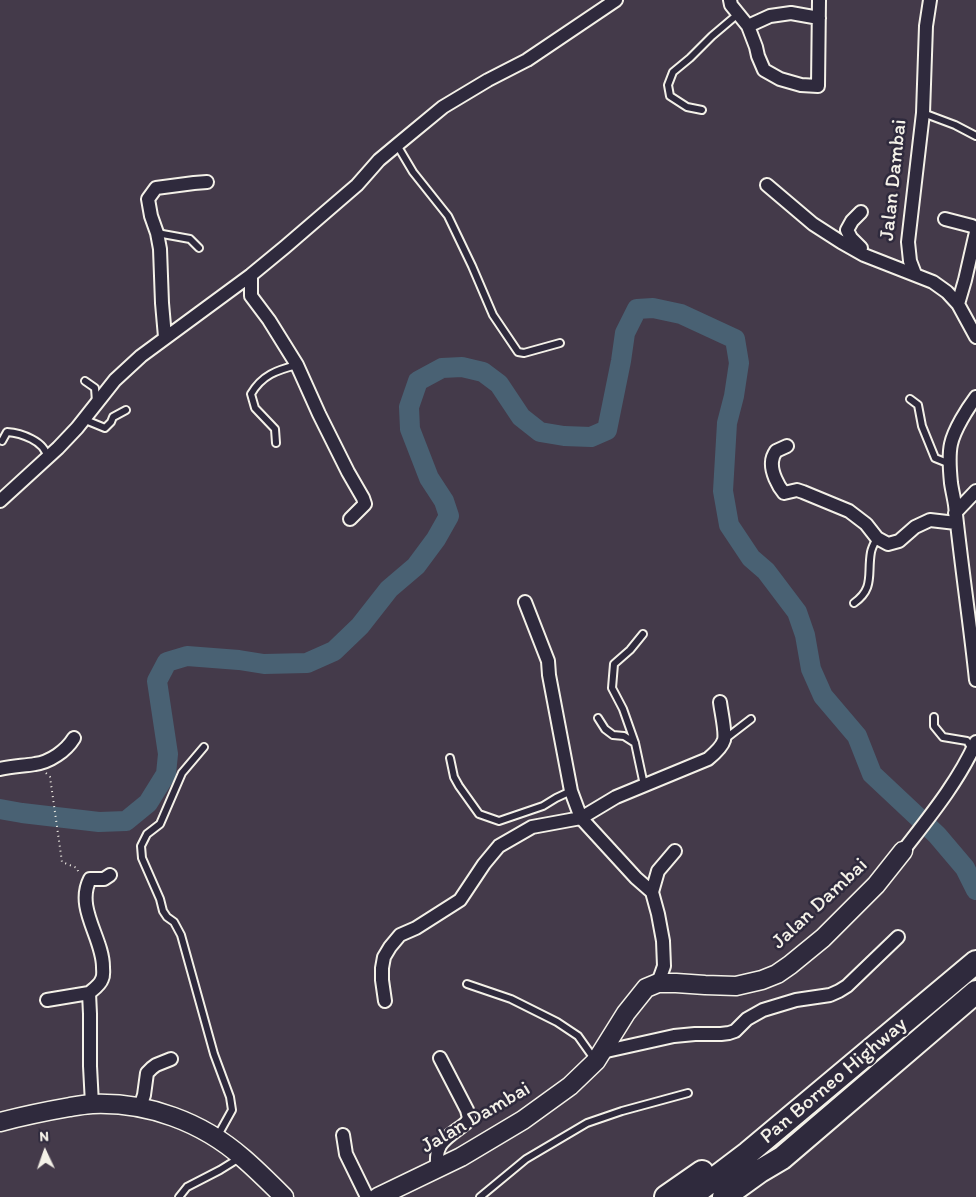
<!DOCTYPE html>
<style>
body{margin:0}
#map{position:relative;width:976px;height:1197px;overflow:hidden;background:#443a4a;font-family:Itim,sans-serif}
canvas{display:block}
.north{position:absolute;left:20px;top:1127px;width:50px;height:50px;-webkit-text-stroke:4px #2f2a3d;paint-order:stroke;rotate:357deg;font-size:14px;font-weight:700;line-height:20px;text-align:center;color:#f4f1e8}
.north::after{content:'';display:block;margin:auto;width:18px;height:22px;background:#f4f1e8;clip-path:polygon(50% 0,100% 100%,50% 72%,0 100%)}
</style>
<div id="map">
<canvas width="976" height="1197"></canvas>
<div class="north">N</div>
</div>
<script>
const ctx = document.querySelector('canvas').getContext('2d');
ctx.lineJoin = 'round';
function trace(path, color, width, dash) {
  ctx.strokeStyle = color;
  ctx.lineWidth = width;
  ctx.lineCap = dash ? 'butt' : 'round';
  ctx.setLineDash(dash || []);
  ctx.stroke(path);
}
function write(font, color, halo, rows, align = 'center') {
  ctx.font = font + ' Itim,sans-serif';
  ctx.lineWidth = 5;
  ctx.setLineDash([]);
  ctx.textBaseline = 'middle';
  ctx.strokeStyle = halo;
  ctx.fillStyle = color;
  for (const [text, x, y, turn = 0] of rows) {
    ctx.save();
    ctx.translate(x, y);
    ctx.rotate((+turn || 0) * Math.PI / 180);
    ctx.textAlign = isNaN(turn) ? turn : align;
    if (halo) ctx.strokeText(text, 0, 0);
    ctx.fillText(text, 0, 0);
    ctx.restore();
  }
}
trace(new Path2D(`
 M 0,809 L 22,813 L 99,822 L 126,821 L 148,803 L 166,774 L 168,754 L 157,681 L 167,662 L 187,656 L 239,660 L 264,664 L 307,663 L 334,651 L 360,626 L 389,589 L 416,566 L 436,539 L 449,516 L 444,501 L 429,478 L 410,429 L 409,407 L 418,381 L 442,368 L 462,367 L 483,372 L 499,384 L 521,417 L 540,432 L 564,436 L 591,437 L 607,430 L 621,361 L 625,333 L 637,309 L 653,308 L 681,314 L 735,339 L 739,363 L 734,396 L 727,423 L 723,491 L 729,525 L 751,558 L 766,571 L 797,612 L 805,635 L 811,669 L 823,696 L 857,736 L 872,774 L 937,835 L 965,868 L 976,890`), '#496173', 20);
const lane = new Path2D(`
 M 702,110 L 687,107 L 670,96 L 668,85 L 673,72 L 690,58 L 712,36 L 738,14
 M 923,113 L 955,125 L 976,136
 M 397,145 L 413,172 L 448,216 L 472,266 L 493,315 L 518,352 L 524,353 L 560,343
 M 157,233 L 190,239 L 199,248
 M 85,381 L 95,388 L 96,402
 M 910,399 L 918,405 L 922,426 L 935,458 L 950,464
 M 83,419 L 105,428 L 111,422 L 113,417 L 126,410
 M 2,441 L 7,432 C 21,433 45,441 47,457
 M 276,443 L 275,429 L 255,408 L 251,394 C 262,375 277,370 297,365
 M 854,603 C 875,588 867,574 871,552 C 872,547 875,542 877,538
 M 643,634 L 630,650 L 614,664 L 612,688 L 623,709 L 635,743 L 644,785
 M 934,717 L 934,726 L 943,737 L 967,741 L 972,749
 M 598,718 L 605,729 L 613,735 L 624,736 L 635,743
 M 725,739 L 751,719
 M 204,747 L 182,773 L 160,824 L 147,834 L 141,846 L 142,858 L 160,899 L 163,911 L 167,917 L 174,922 L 181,935 L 214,1054 L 230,1097 L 232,1110 L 217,1137
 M 450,758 L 454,777 L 459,786 L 479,814 L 499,821 L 543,806 L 556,798 L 571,791
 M 467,984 L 511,999 L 557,1022 L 578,1036 L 595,1060
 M 179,1197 L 187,1187 L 220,1170 L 241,1157
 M 480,1197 L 526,1159 L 587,1123 L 622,1111 L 688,1093`);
const street = new Path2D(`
 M 730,0 L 731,5 L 748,26 L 756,47 L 758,56 L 764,70 L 780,79 L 801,85 L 818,86 L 819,0
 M 748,26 L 770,16 L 791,13 L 819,18
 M 767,185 L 813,224 L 841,242 L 864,255 L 933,282 L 947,292 L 958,304 L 976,337
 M 945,219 L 972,226 L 976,229
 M 861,248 L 851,238 L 847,230 L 852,221 L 861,212
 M 915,274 L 910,261 L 908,242 L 923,113 L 926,26 L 930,0
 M 251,275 L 251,296 L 269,320 L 297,365 L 319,414 L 348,472 L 363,498 L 365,504 L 350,519
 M 958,304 L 965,280 L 976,232
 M 165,337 L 162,303 L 160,249 L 157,233 L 151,216 L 148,199 L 156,188 L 194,183 L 207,182
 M 976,397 C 967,409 954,430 951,444 C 949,453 950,473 951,483 C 952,490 954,498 955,505 C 961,564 970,622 976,680
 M 787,446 L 776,451 C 774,454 772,458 772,462 C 771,472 778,486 784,493 L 797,490 L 803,492 L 849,511 L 866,524 L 877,538 L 888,544 L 899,541 L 915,527 L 930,520 L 956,523
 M 0,501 L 58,448 L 77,428 L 115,380 L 141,356 L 251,275 L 285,247 L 357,185 L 379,160 L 397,145 L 443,107 L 488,80 L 527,60 L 616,0
 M 955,513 L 976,491
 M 525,602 L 548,661 L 549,675 L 571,791 L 581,818 L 636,878 L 652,892 L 658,914 L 663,941 L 664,966 L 658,983
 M 0,769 C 12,766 24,766 35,764 C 50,762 66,751 74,738
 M 903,851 C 930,816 958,782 976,742
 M 652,892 L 658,871 L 675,851
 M 47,1000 L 89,993
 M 385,1001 L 382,980 L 382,968 L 384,957 L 390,947 L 400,935 L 416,928 L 460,900 L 484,864 L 499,846 L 532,827 L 581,818 L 616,797 L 708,759 C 714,754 722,747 724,740 C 726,732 721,711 720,702
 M 602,1052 L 674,1036 L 695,1034 L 721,1034 L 729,1033 L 735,1031 L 747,1019 L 763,1010 L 796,1000 L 830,995 L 839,991 L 847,986 L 898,937
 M 92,1104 L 90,1066 L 90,1014 L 89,993 C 94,989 100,985 102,979 C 104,975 103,971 103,967 C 103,938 75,908 90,879 L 104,879 L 110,875
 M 140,1107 L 144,1095 L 147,1073 L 152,1068 L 156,1065 L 171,1059
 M 343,1135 L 346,1154 L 367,1197
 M 437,1168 C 437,1162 436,1154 439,1148 C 442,1139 459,1129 466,1123 L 469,1118 L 467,1110 L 440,1058`);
const secondary = new Path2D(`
 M 0,1122 C 23,1116 47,1111 70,1107 C 78,1106 86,1104 93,1104 C 148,1102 202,1122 243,1158 C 257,1170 271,1184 284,1197
 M 378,1197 L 461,1157 L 523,1120 L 570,1086 L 596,1061 L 626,1013 L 646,988 L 658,983 L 676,983 L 705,985 L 736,986 L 762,980 L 777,974 L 790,965 L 823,938 L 876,885 L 903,851`);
const highway = new Path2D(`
 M 666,1197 L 702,1172
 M 690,1197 L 748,1153 L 976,962
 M 724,1197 L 760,1171 L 782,1158 L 976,992`);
trace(lane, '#f4f1e8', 10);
trace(street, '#f4f1e8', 16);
trace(secondary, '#f4f1e8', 21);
trace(highway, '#f4f1e8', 26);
trace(new Path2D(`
 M 46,773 L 50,777 L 62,862 L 77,868 L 79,874`), '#f4f1e8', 2, [1, 4]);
trace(lane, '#2f2a3d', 6);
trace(street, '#2f2a3d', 12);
trace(secondary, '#2f2a3d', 18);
trace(highway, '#2f2a3d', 22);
write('21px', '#f4f1e8', '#2f2a3d', [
 ["Jalan Dambai",894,180,-84],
 ["Jalan Dambai",820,904,-43],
 ["Pan Borneo Highway",834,1081,-40],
 ["Jalan Dambai",476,1118,-30]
]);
</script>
